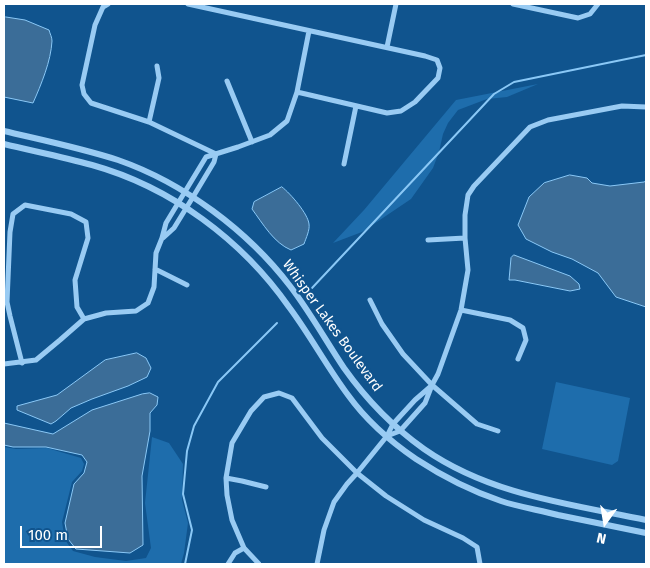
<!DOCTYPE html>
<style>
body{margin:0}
#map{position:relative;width:650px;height:568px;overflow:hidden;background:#10548e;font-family:"Fira Sans",sans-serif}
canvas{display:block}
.frame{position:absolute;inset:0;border:5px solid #fff;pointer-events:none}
.north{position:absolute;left:580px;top:498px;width:50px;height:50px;-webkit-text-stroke:4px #10548e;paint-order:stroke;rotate:193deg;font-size:14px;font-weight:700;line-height:20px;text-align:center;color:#fff}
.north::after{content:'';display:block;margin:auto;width:18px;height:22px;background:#fff;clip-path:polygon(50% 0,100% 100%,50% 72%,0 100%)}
.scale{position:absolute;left:20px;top:526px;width:82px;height:22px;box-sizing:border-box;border:2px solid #fff;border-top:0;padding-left:6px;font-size:15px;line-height:18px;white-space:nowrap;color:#fff;-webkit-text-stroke:4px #10548e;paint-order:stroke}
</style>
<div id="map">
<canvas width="650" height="568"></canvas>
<div class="frame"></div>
<div class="north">N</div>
<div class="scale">100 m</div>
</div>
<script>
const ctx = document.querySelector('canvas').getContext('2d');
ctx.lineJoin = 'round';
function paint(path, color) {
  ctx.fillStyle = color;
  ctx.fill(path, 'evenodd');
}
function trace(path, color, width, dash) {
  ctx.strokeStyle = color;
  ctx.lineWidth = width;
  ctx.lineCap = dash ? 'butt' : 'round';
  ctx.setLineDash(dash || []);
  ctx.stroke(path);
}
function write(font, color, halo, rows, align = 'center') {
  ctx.font = font + ' "Fira Sans",sans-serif';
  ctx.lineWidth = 4.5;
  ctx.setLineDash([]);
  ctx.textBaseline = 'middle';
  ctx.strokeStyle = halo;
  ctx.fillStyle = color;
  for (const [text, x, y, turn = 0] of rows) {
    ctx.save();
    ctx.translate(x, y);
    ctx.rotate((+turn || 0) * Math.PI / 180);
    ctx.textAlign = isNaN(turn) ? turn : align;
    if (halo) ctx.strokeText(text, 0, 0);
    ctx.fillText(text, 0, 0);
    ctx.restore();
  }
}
paint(new Path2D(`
 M 538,84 L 507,97 L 487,99 L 458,110 L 448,123 L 443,134 L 439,152 L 433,168 L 411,199 L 362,232 L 333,243 L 364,210 L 456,100 Z
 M 556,382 L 630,398 L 618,461 L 612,465 L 542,449 Z
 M 152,437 L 169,443 L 183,464 L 182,500 L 188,523 L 184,553 L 181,564 L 4,564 L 4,447 L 16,449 L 47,448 L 81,458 L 84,464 L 82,471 L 72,482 L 62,522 L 65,540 L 73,551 L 95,557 L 126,561 L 146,558 L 151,548 L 145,503 Z`), '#1e6dac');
const water = new Path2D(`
 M 6,17 L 25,20 L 49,30 C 50,34 52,37 52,41 C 51,61 41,85 33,103 L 4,97 L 4,18 Z
 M 570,175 L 587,178 L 592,183 L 610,186 L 644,182 L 646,181 L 646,307 L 616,297 L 598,273 L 572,259 L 552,252 L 526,239 L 518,225 L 529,197 L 544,183 Z
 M 282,187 C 291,194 308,214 309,224 C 310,230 306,238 304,244 L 291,250 C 274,243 263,224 252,209 L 254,202 Z
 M 514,255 L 570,276 L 579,284 L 580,289 L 570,291 L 515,280 L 509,280 L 511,258 Z
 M 137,353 L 146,358 L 151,368 L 147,377 L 128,386 L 92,399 L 71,408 L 56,421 L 51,424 L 17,410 L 17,406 L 57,395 L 105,360 Z
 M 150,393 L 158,397 L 157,405 L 150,413 L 150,431 L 142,476 L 143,545 L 130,553 L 76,549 L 68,539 L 65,523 L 74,484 L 84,473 L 87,462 L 82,455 L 46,447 L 13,447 L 4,445 L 4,423 L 53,434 L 92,410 L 142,394 Z`);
paint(water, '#3b6d98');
trace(water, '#8ac8f6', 1);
trace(new Path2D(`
 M 312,288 L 494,94 L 514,82 L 646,55
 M 185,564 L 192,530 L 183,494 L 187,451 L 194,426 L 218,382 L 277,323`), '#8ac8f6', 2);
trace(new Path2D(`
 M 108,4 L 103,7 L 95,25 L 82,85 L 84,94 L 91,103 L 149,122 L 216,154
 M 188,4 L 425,56 L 437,60 L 440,68 L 438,78 L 415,102 L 401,111 L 387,113 L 297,92
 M 513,4 L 578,18 L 590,14 L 598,4
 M 387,47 L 396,4
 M 227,81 L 252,142
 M 149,122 L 159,78 L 157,66
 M 344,164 L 356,106
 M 163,238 L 174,228 L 193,197 L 214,162 L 216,154
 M 428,240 L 465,238
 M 155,269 L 187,285
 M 370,300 L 382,324 L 403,354 L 432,385 L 477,424 L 498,431
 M 461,310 L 510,320 L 523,328 L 526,340 L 518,359
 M 22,363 L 10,316 L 7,302 L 10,232 L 13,214 L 25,205 L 71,214 L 86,222 L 88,238 L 75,280 L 77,307 L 84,319
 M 4,364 L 36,360 L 60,340 L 84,319 L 106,313 L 136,311 L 148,303 L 154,287 L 156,253 L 162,238 L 166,223 L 206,157 L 238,147 L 270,135 L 287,121 L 297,92 L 309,31
 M 387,436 L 400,431 L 425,403 L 432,385 L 438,374 L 461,310 L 468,270 L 465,238 L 465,215 L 468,195 L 474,186 L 530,127 L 548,120 L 622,106 L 646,107
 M 226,478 L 242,481 L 266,487
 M 228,564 L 235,553 L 244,548
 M 259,564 L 244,548 L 232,520 L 227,495 L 226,478 L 232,443 L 251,411 L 264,397 L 279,393 L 292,398 L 322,438 L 357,473 L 386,496 L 424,520 L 463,538 L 477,547 L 480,564
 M 317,564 L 324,530 L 334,502 L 347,484 L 357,473 L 387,436 L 393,424 L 415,400 L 430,387`), '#99cbf3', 5);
trace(new Path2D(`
 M 4,131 C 42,140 81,148 118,160 C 184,183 248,231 290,286 C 310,312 326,341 344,368 C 366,399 393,427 424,449 C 490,495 569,504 646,520
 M 4,144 C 33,151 63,157 92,165 C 171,187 242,240 289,307 C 310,335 327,367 348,395 C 366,420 391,442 416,459 C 442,476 471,491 501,501 C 519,507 539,510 558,515 C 587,521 617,527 646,533`), '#99cbf3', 6);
write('14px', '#fff', '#10548e', [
 ["Whisper Lakes Boulevard",332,326,54]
]);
</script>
